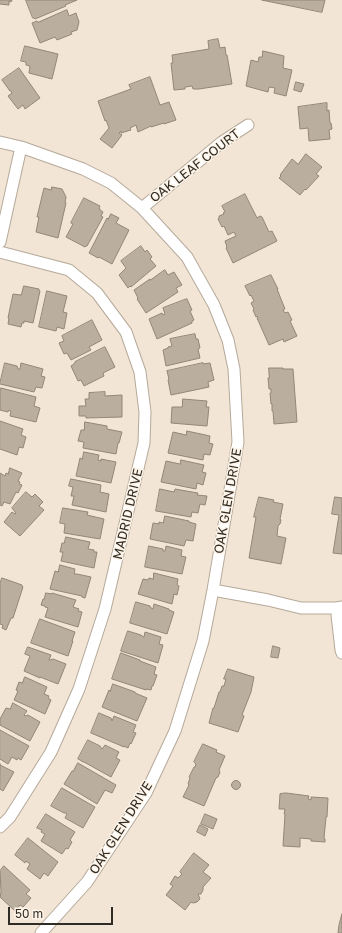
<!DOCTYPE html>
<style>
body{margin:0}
#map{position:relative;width:342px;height:933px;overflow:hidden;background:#f2e5d5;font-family:"Golos Text",sans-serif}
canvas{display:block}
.scale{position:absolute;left:8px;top:907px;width:105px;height:18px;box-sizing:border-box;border:2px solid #2f2b25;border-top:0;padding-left:5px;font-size:12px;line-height:14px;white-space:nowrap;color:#2f2b25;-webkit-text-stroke:3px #fdf3e6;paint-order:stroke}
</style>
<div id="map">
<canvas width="342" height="933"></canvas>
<div class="scale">50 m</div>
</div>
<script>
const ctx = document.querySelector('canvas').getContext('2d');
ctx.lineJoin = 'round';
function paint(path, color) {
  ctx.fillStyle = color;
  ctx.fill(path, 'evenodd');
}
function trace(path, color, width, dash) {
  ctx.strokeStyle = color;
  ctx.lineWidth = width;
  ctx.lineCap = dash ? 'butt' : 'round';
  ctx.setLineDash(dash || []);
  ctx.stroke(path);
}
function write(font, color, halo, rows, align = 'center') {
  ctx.font = font + ' "Golos Text",sans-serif';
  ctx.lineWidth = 3;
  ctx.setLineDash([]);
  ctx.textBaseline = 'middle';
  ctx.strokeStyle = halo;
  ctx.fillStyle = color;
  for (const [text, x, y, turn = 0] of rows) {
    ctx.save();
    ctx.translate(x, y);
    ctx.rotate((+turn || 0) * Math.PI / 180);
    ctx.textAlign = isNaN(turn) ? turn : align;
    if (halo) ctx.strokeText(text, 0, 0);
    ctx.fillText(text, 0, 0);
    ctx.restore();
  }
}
const building = new Path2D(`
 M 0,0 L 12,0 L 11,2 L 9,1 L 9,5 L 0,4 Z
 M 26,0 L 77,0 L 65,5 L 66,6 L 35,19 L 34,18 L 33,18 Z
 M 262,0 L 325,0 L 322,12 Z
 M 67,10 L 69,16 L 76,13 L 79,22 L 77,30 L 71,32 L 72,34 L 57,40 L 55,37 L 40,43 L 32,23 L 37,21 L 38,22 Z
 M 218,39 L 220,48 L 225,47 L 226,55 L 227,55 L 232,84 L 199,89 L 193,89 L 192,86 L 185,87 L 185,89 L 174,90 L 171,63 L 173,63 L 172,55 L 209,49 L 208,41 Z
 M 25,46 L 58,54 L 52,79 L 29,73 L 30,66 L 26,65 L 26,62 L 21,61 Z
 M 263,51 L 284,56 L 283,68 L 292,70 L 286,96 L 274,93 L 275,88 L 269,87 L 268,92 L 246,86 L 251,60 L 258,62 L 259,57 L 262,57 Z
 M 19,68 L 40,98 L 25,109 L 23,105 L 18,109 L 8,96 L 12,93 L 10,90 L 10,91 L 2,80 Z
 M 150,77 L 160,105 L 169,102 L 176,120 L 164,124 L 164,123 L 151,127 L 151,126 L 138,132 L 136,125 L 130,128 L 131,130 L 121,133 L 121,131 L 119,133 L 122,135 L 112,148 L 100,139 L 109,128 L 106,120 L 105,121 L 98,101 L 131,89 L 129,85 Z
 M 296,82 L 304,84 L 301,92 L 294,90 Z
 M 327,103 L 327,111 L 329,110 L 330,123 L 331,123 L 332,129 L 329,130 L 330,139 L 309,141 L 308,128 L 300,129 L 298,107 Z
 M 306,154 L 322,167 L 316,174 L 319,176 L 306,190 L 305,189 L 300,195 L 279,178 L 281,176 L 280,175 L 292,159 L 298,164 Z
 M 52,187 L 62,189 L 66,197 L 65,203 L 66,203 L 58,238 L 36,232 L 39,217 L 37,217 L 44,188 L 51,190 Z
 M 245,194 L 257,218 L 260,216 L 262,217 L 269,232 L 272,231 L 277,241 L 233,263 L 226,248 L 227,247 L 225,241 L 236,236 L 234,232 L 228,235 L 224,226 L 222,227 L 218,219 L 219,218 L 219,216 L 224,214 L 223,213 L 225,212 L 222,206 Z
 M 84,198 L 100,206 L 99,208 L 100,209 L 100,210 L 103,212 L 101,216 L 103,217 L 87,246 L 86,246 L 85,247 L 66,237 L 73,224 L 71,223 Z
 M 111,214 L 119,218 L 116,223 L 129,230 L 112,264 L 99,257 L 98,258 L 89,253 L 107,218 L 108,219 Z
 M 141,246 L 145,252 L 147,250 L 152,257 L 150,259 L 156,266 L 131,287 L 130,286 L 128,288 L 119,275 L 126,268 L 121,261 Z
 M 165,270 L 168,275 L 174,272 L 182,285 L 176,288 L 178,292 L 146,313 L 137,299 L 138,298 L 134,290 L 150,279 L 150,280 Z
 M 271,275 L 278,289 L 277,289 L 285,309 L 283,310 L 285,313 L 288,312 L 292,320 L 290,321 L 297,336 L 284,342 L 283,339 L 269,345 L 257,318 L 258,318 L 257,316 L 256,317 L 253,310 L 254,309 L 251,303 L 254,301 L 251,295 L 250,296 L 245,286 Z
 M 24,286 L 39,289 L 39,291 L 40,291 L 33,323 L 24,321 L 24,323 L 22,323 L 21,327 L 8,324 L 9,318 L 8,318 L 13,294 L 21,295 Z
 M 47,291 L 67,296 L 63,312 L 67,313 L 64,329 L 57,327 L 56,331 L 39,327 Z
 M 187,299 L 192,310 L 190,311 L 194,320 L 192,321 L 192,323 L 157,339 L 149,319 L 162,313 L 163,315 L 165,314 L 163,308 Z
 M 92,320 L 102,340 L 89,347 L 91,350 L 71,360 L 67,353 L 64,354 L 59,343 L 64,341 L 62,336 Z
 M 195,334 L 196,339 L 198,339 L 200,348 L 198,349 L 200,358 L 166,366 L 163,350 L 168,348 L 168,347 L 172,346 L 170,339 Z
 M 105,347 L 115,367 L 103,373 L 104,376 L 84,386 L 81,380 L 78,381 L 71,366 L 75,363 L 75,362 Z
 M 5,363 L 17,366 L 18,369 L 20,369 L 21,363 L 43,369 L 41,376 L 45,377 L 42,388 L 36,387 L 34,392 L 0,384 Z
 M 203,363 L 203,364 L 210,363 L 214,380 L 208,382 L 209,387 L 171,395 L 168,380 L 169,379 L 167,371 Z
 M 269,368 L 283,368 L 283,369 L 293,369 L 297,422 L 274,424 L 273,411 L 272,411 L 272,404 L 271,404 L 270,393 L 271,393 L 271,389 L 269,389 L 268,378 L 269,378 Z
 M 1,388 L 36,397 L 34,406 L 40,408 L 36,422 L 10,416 L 11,411 L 9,410 L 8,412 L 0,410 L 0,389 L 1,389 Z
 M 105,392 L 105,396 L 122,395 L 122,417 L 86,418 L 86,416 L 79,416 L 79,406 L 86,406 L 85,399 L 89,399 L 89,393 Z
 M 183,399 L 207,401 L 206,407 L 209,407 L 207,426 L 171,423 L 172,407 L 182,407 Z
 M 0,421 L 23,429 L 21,435 L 26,437 L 23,448 L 19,447 L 17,455 L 0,449 Z
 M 85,422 L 107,426 L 107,429 L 122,432 L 119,443 L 118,443 L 116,454 L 83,448 L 84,442 L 78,441 L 81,430 L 84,430 Z
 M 187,431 L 210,436 L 209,443 L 213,444 L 210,455 L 204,454 L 203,460 L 168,453 L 173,432 L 186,435 Z
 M 84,452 L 99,455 L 98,460 L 101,461 L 101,459 L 116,462 L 111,483 L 76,476 L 80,458 L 82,459 Z
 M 181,460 L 204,465 L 202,472 L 206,473 L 203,485 L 197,483 L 196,489 L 161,482 L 166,461 L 180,464 Z
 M 10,468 L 22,473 L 18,481 L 20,482 L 19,484 L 22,485 L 18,493 L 16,492 L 10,504 L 4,502 L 2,506 L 0,505 L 0,473 L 5,476 L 6,473 L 8,474 Z
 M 71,479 L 101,485 L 100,492 L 109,494 L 106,512 L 72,505 L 74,496 L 71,496 L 73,487 L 69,486 Z
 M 160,489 L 174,492 L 175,489 L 198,493 L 197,495 L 207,496 L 205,505 L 200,504 L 198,513 L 192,512 L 191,517 L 156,511 Z
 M 26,492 L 32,497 L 35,494 L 43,502 L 39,506 L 44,510 L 20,536 L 4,522 L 12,512 L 15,514 L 16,513 L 12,508 Z
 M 259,497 L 274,500 L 273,502 L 283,504 L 280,519 L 281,520 L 280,524 L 278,526 L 277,536 L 286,538 L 281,564 L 249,558 L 256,517 L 254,517 Z
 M 335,497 L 342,498 L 342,554 L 333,553 L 339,515 L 332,514 Z
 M 63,508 L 88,512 L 87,515 L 104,519 L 100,539 L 64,533 L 65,524 L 60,523 Z
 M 165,516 L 189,521 L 189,522 L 196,524 L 193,541 L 186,540 L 184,546 L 150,539 L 153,523 L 159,524 L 159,522 L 163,523 Z
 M 66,537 L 90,542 L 88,549 L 94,550 L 94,552 L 97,552 L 94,568 L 61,561 L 63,552 L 60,552 L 62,543 L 64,543 Z
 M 149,546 L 163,549 L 163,551 L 165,551 L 166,546 L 182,550 L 181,556 L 186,557 L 182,574 L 145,567 Z
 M 60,565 L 75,569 L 74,574 L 77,574 L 91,577 L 85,598 L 82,597 L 82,596 L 50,589 L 55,571 L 58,572 Z
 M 154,573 L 178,579 L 177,585 L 179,586 L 177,595 L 174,594 L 172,604 L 138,594 L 143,579 L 148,580 L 149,578 L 153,579 Z
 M 2,578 L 22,585 L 22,586 L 23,587 L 13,618 L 11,618 L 6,630 L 2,628 L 3,625 L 0,624 L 0,584 Z
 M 46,593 L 52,594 L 52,593 L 76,600 L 73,607 L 79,609 L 78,611 L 82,612 L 78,627 L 45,617 L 48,608 L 45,607 L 45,606 L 41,605 L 43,599 L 44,599 Z
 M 136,602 L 150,606 L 151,608 L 153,609 L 154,604 L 169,609 L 169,610 L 174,612 L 167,634 L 130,623 Z
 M 40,619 L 75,632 L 72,641 L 73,641 L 68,656 L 31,643 Z
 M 128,631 L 141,635 L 142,636 L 144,637 L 145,632 L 161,637 L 159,644 L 163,645 L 158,663 L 121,651 Z
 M 273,646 L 280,648 L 278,658 L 271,657 Z
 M 28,647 L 51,655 L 49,660 L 50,660 L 53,659 L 66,664 L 58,684 L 40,677 L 40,678 L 24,671 L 30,656 L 25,654 Z
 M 121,653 L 140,660 L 140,661 L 156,667 L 154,674 L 157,675 L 153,686 L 152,686 L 151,690 L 146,689 L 146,690 L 112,679 Z
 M 228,669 L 254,677 L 251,692 L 242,715 L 244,716 L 238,732 L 209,723 L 213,708 L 214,708 L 219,692 L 220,692 L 222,686 L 224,686 L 226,679 L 224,679 Z
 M 25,677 L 47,687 L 44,694 L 49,696 L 48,698 L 51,700 L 45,714 L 14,700 L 18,691 L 16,690 L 19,682 L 22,683 Z
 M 113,684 L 135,692 L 135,693 L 147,698 L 137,721 L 102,707 L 109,690 L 110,691 Z
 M 13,703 L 27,711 L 24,715 L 25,716 L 28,715 L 40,722 L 30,741 L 0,725 L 0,719 L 6,708 L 10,709 Z
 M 99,713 L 111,718 L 112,721 L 114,716 L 136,725 L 133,732 L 136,733 L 131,744 L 130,743 L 128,748 L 124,746 L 124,747 L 91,733 Z
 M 0,730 L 29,746 L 21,760 L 18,758 L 17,760 L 12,757 L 8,764 L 0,759 Z
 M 88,740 L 100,746 L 101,748 L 102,749 L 105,745 L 119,752 L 116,758 L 120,760 L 111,777 L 84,762 L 83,762 L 80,760 L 78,759 Z
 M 203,744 L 217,750 L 216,752 L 225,756 L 219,770 L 220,772 L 218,777 L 216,778 L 204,806 L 183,797 L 189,785 L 188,784 L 190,778 L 189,777 L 194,767 L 195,767 L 196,764 L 194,762 Z
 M 78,763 L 116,785 L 112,793 L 105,790 L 97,804 L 64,784 L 72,771 L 73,771 Z
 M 0,764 L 0,765 L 14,772 L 3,791 L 0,789 Z
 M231.5 785a4.5 4.5 0 1 1 9 0a4.5 4.5 0 1 1-9 0Z
 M 62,788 L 95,807 L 83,828 L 65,818 L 67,814 L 66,813 L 64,813 L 51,806 Z
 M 286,793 L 309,796 L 308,799 L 311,800 L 311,797 L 328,798 L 327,817 L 326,817 L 324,838 L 325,839 L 325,842 L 311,841 L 311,839 L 300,838 L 300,847 L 283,846 L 285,814 L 284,814 L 285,809 L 279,809 L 280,794 Z
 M 46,814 L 75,832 L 70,840 L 72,842 L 68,849 L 66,848 L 62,854 L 41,841 L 45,834 L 41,832 L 42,830 L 37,828 Z
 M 205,814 L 217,819 L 213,829 L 201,824 Z
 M 200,825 L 208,829 L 205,836 L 197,832 Z
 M 28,838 L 58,862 L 48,876 L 44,873 L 40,879 L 27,869 L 30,864 L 26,861 L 25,863 L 15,855 Z
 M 194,853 L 209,865 L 203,872 L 211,878 L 203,887 L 203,890 L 201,894 L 198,894 L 200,899 L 197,902 L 193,903 L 191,902 L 185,910 L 166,895 L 173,886 L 170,884 L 175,876 L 178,878 L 182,874 L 180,872 Z
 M 4,866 L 30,890 L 26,894 L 31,898 L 23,907 L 20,905 L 15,911 L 0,897 L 1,892 L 0,871 Z
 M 342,914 L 342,933 L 338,933 L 339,925 Z`);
paint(building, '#baae9f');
trace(building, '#928678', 1);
const street = new Path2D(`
 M 0,142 L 21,147 L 83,169 L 111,183 L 142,208 L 187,257 L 214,305 L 228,340 L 234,369 L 238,442 L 213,590 L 203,641 L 175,731 L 146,793 L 87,882 L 41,933
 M 142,208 L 222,142 L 248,125
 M 0,242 L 21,147
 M 0,252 L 69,270 L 97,293 L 126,332 L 140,372 L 145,412 L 144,443 L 105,609 L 79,689 L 51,752 L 10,817 L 0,827
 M 213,590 L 268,600 L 301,608 L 336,608 L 342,607
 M 342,611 L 337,615 L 341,650 L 342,653`);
trace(street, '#b5a99a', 13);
trace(street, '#fff', 11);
write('13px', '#2f2b25', '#fdf3e6', [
 ["OAK LEAF COURT",195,166,-38],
 ["OAK GLEN DRIVE",228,501,-80],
 ["MADRID DRIVE",128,514,-77],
 ["OAK GLEN DRIVE",121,828,-58]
]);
</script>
